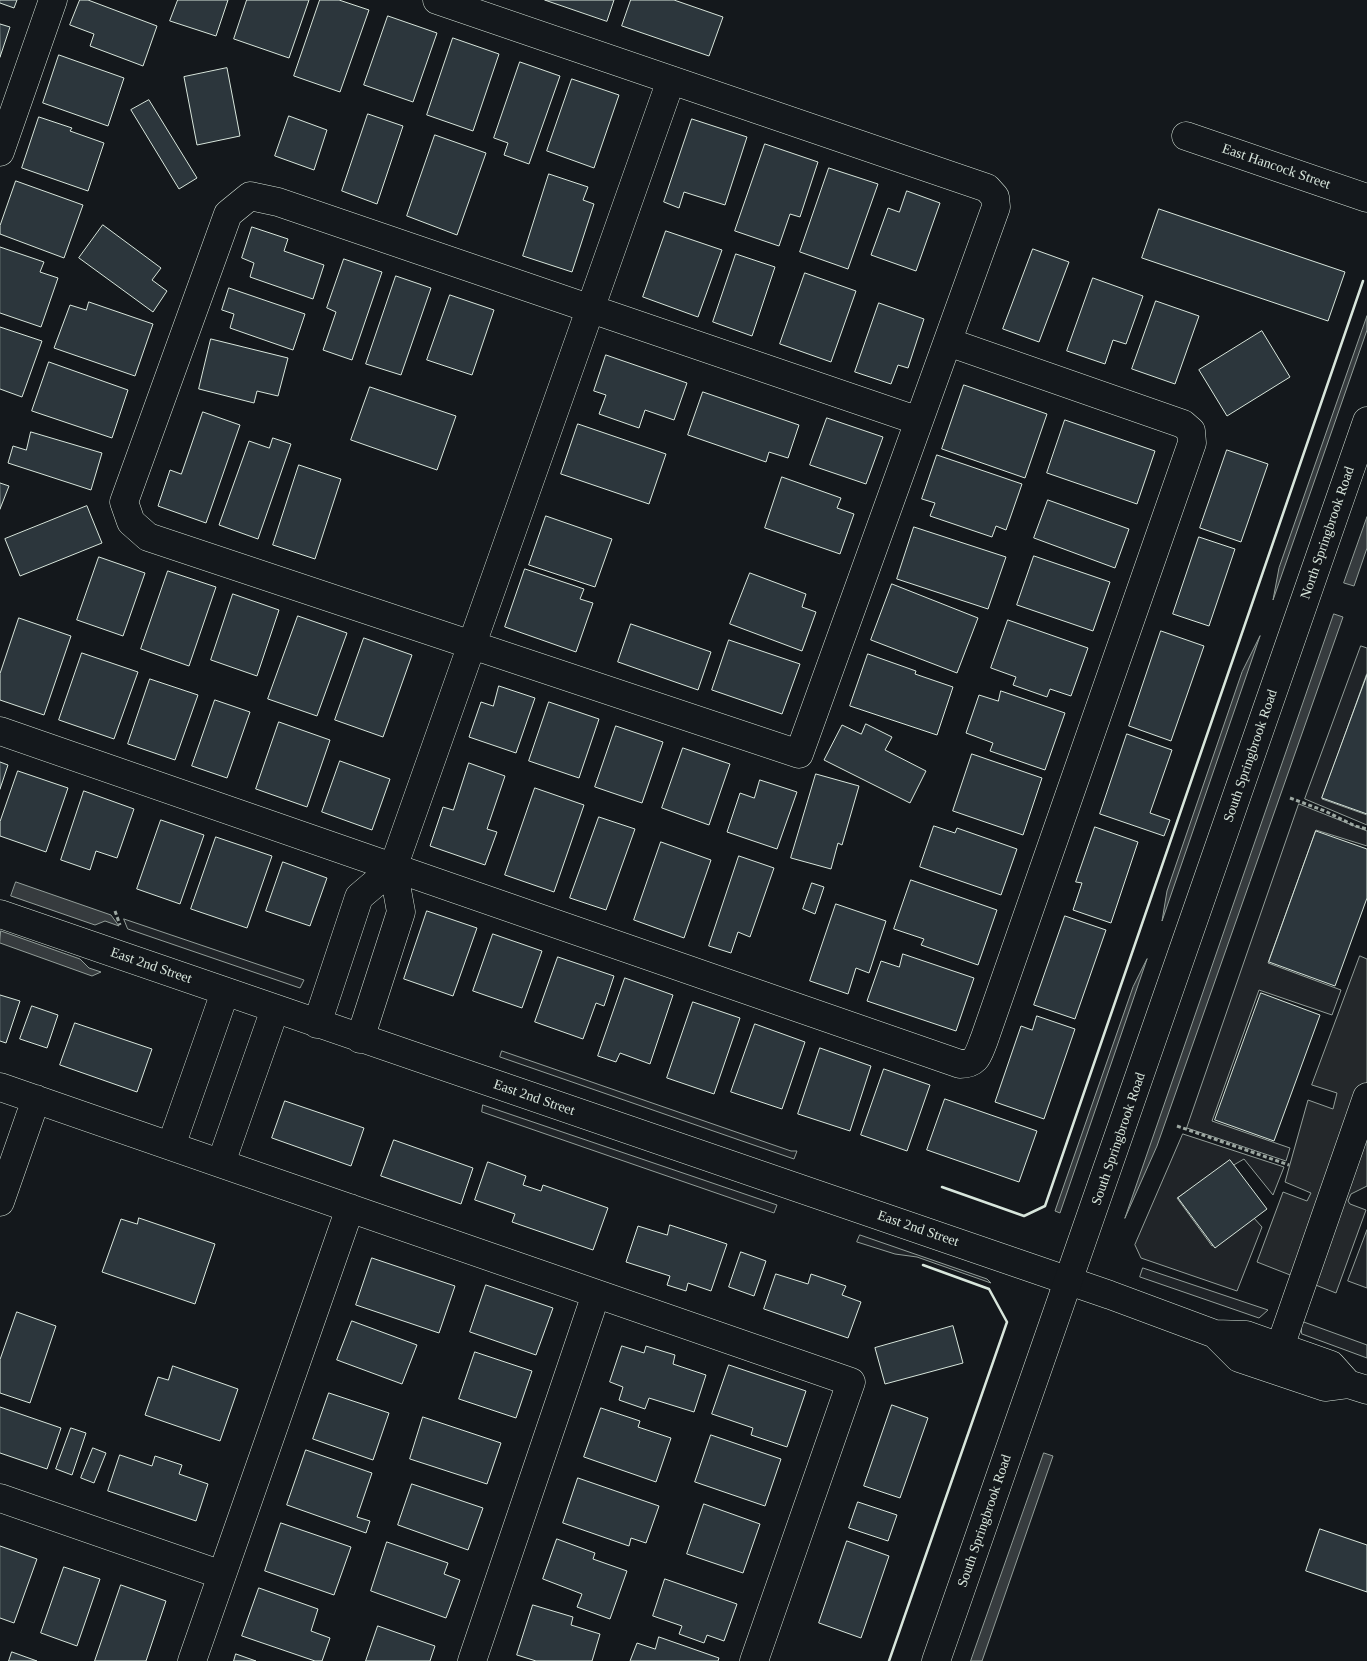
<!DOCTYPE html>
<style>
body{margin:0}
canvas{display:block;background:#14181c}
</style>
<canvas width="1367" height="1661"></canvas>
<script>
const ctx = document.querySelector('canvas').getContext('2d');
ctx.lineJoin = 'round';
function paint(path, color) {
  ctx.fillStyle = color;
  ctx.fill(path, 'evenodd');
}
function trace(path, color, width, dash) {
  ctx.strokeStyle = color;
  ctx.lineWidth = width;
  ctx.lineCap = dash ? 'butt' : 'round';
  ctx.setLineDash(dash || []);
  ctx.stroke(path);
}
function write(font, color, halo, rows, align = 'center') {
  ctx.font = font + ' Georgia,serif';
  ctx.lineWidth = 4;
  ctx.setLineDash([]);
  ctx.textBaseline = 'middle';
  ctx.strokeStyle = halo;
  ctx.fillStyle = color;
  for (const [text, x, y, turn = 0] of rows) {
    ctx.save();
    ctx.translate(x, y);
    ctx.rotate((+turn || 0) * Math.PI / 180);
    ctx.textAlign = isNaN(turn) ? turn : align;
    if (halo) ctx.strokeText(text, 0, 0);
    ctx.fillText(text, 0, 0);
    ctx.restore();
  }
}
const green = new Path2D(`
 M 1361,646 L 1367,648 L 1367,673 L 1322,799 L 1367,815 L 1367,825 L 1305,799 Z
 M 1299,804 L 1367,831 L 1367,846 L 1316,830 L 1268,963 L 1341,990 L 1332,1015 L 1259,990 L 1212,1121 L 1290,1148 L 1286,1161 L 1187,1128 Z
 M 124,919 L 304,980 L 300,988 L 128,929 Z
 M 502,1051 L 791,1151 L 797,1151 L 794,1159 L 500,1057 Z
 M 483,1105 L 777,1205 L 774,1213 L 482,1112 Z
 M 1183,1134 L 1284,1167 L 1273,1195 L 1244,1159 L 1177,1198 L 1212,1246 L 1253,1217 L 1262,1227 L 1237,1291 L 1141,1258 L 1135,1245 Z
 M 1367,1230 L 1367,1288 L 1348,1281 Z
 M 860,1235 L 987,1279 L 991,1283 L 917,1257 L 895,1254 L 857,1242 Z
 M 1143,1268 L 1268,1310 L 1259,1318 L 1140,1277 Z
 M 1301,1321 L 1367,1345 L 1367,1358 L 1302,1334 Z`);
paint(green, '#202428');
trace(green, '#939e99', 1);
const parking = new Path2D(`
 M 1360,956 L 1367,959 L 1367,1186 L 1351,1194 L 1348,1201 L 1350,1204 L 1366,1210 L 1336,1293 L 1257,1262 L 1283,1192 L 1307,1201 L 1311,1193 L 1285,1182 L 1308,1100 L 1333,1109 L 1337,1093 L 1312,1085 Z`);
paint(parking, '#24282b');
trace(parking, '#939e99', 1);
const water = new Path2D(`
 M 1367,316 L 1367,330 L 1273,600 L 1279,568 Z
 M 1367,517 L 1367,548 L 1354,586 L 1344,583 Z
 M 1334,614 L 1343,617 L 1157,1146 L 1125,1218 Z
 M 1260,636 L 1162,921 L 1167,891 L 1242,672 Z
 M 16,882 L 111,915 L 119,926 L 105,921 L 95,925 L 11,896 Z
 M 1,931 L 80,959 L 89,968 L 101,972 L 92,976 L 0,943 Z
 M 1147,959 L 1060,1213 L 1055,1211 L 1133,987 Z
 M 1044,1453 L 1053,1456 L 982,1661 L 971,1661 Z`);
paint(water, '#363b3e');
trace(water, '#939e99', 1);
const building = new Path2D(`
 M 0,0 L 17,0 L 14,8 L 0,3 Z
 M 80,0 L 88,0 L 157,26 L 143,66 L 90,46 L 94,34 L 70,25 Z
 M 178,0 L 228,0 L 216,36 L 170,21 Z
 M 247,0 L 309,0 L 289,58 L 234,39 Z
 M 320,0 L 339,0 L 369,10 L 340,92 L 294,76 Z
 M 545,0 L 614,0 L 607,21 Z
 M 631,0 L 674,0 L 723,17 L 709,56 L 622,26 Z
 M 388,16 L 437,33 L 413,102 L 364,85 Z
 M 0,24 L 10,27 L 0,57 Z
 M 453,38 L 499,54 L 473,131 L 427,115 Z
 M 59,55 L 124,78 L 108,126 L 43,103 Z
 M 520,62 L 560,76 L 529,164 L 504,155 L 508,143 L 494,138 Z
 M 227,68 L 240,136 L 197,145 L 184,77 Z
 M 572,79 L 619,95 L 594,168 L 547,151 Z
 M 149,100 L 197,178 L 179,189 L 131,110 Z
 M 368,114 L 403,126 L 377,204 L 342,191 Z
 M 289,116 L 327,130 L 314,170 L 275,156 Z
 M 39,117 L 72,128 L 70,131 L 104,143 L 88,191 L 22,168 Z
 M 692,119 L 747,137 L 725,205 L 684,192 L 679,208 L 664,202 Z
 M 435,135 L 486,153 L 457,235 L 407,216 Z
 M 765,144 L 818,162 L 800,217 L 790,214 L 779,246 L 735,231 Z
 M 829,168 L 878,184 L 848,269 L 800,252 Z
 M 549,174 L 588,187 L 583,200 L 594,204 L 572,272 L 523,256 Z
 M 16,181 L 83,205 L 64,258 L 0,234 L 0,226 Z
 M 907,191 L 940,203 L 916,271 L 871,255 L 888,208 L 899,212 Z
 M 1159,209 L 1345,272 L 1328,321 L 1142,258 Z
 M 103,225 L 161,268 L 152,280 L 167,291 L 153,312 L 79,258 Z
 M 252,227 L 288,239 L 284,251 L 324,265 L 313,299 L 250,277 L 254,263 L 242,258 Z
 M 666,231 L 722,250 L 698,317 L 643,297 Z
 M 0,247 L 44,262 L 40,272 L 58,278 L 41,327 L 0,313 Z
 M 1033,249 L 1069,262 L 1039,342 L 1003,329 Z
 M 736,254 L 775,267 L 752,336 L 713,322 Z
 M 344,259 L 382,272 L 352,360 L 323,350 L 336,312 L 327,308 Z
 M 805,273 L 856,291 L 831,362 L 780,344 Z
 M 396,276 L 431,288 L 401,375 L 366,364 Z
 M 1093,278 L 1143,296 L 1126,344 L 1113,340 L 1105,364 L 1067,351 Z
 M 229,288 L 305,314 L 293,350 L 230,328 L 234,314 L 222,310 Z
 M 450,295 L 494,310 L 472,375 L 427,360 Z
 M 1156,301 L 1199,316 L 1175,384 L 1132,369 Z
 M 89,302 L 153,324 L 135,376 L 54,348 L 70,305 L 86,310 Z
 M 879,303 L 924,319 L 908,368 L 898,365 L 891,384 L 855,372 Z
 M 0,327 L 42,341 L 22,397 L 0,389 Z
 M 1262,331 L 1290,377 L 1227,416 L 1199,370 Z
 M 211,339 L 288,358 L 278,396 L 257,391 L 254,403 L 199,389 Z
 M 606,355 L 687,383 L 674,420 L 645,410 L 639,428 L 599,414 L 606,395 L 594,391 Z
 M 49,362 L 128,390 L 112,438 L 32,411 Z
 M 964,385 L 1047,414 L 1025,478 L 942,449 Z
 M 370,387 L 456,416 L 437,470 L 351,440 Z
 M 703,392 L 799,425 L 788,458 L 769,452 L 766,462 L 688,435 Z
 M 203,412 L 240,425 L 206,523 L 158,506 L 170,470 L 181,474 Z
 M 827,418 L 883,437 L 866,484 L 810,465 Z
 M 1065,420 L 1155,451 L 1137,504 L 1047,473 Z
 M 578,424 L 666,454 L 649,504 L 561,474 Z
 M 31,432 L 102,453 L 91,490 L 8,463 L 13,446 L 26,450 Z
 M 273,438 L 291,444 L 258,539 L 219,525 L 249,441 L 269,448 Z
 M 1227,450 L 1268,464 L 1241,542 L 1200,528 Z
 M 937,455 L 1022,484 L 1006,530 L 996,526 L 992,537 L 930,516 L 935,503 L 922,499 Z
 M 299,465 L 341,479 L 315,559 L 273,545 Z
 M 782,477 L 841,498 L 837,508 L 854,514 L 840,554 L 765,528 Z
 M 0,483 L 9,486 L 0,509 Z
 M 1048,500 L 1129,529 L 1115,568 L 1034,538 Z
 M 87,506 L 102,543 L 20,576 L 5,539 Z
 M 546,516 L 612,539 L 595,587 L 529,565 Z
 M 914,527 L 1006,557 L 988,609 L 897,579 Z
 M 1199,537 L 1235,549 L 1209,626 L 1173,614 Z
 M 1034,556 L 1110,582 L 1093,631 L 1017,605 Z
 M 99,557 L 145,573 L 123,636 L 77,620 Z
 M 525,569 L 584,589 L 580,599 L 593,603 L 576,652 L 505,627 Z
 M 168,571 L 216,587 L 189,666 L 141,649 Z
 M 750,573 L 806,594 L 802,607 L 816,612 L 802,651 L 730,624 Z
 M 892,584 L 978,618 L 957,673 L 871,640 Z
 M 233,594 L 279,610 L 257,676 L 211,660 Z
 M 298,616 L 347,633 L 317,716 L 268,699 Z
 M 19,618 L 71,636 L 44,715 L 0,700 L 0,674 Z
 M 1008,620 L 1088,648 L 1071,696 L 1050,689 L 1047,697 L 1013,685 L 1016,677 L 991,668 Z
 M 631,624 L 711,652 L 698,690 L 618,662 Z
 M 1161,631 L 1204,646 L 1171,741 L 1129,726 Z
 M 364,638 L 412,655 L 383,737 L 335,720 Z
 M 729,640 L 800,664 L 782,714 L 712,690 Z
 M 82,653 L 138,672 L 114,739 L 59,720 Z
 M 868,654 L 916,671 L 915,674 L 953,687 L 937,735 L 850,706 Z
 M 1367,675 L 1367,814 L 1322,798 Z
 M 150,679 L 198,695 L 175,760 L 128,744 Z
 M 499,686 L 535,698 L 516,753 L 469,737 L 481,702 L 493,706 Z
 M 1001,691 L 1065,713 L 1045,770 L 990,751 L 993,743 L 966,733 L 979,695 L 998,701 Z
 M 215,700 L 250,712 L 227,778 L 192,766 Z
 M 549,702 L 599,719 L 579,778 L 529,761 Z
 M 279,722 L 330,740 L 307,807 L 256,789 Z
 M 866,724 L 892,737 L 885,750 L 926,771 L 910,803 L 824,760 L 842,725 L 861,734 Z
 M 616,726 L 663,742 L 642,803 L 595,787 Z
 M 1127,734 L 1172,750 L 1150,813 L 1170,820 L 1164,836 L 1100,814 Z
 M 683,748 L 730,764 L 709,825 L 662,808 Z
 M 972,754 L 1042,778 L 1023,835 L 953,811 Z
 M 340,761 L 390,779 L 372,830 L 322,812 Z
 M 0,762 L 8,765 L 0,789 Z
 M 469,763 L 505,776 L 487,829 L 497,832 L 485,865 L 430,846 L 443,807 L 453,810 Z
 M 18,771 L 68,788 L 46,852 L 0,836 L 0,822 Z
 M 816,774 L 859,786 L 842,845 L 838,843 L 831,869 L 791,858 Z
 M 760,780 L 797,792 L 777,849 L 727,832 L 740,793 L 754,798 Z
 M 535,788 L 584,805 L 554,892 L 505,875 Z
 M 84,791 L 134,809 L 117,858 L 96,851 L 90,870 L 61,860 Z
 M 599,817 L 635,829 L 606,910 L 570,898 Z
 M 161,820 L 204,835 L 180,904 L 137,889 Z
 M 934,826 L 955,833 L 957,828 L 1017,849 L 1001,895 L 920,867 Z
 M 1095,827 L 1138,842 L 1111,923 L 1073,910 L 1082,883 L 1076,882 Z
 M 1316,831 L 1367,849 L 1367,898 L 1335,986 L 1269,962 Z
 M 216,837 L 272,856 L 247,928 L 191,909 Z
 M 661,842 L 711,860 L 684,938 L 634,920 Z
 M 739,856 L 774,868 L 750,937 L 738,932 L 731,953 L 709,946 Z
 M 283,862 L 327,878 L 310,926 L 266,911 Z
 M 911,880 L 997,910 L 978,965 L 921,945 L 924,939 L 894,929 Z
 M 812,883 L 824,887 L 815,914 L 803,909 Z
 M 836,904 L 886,921 L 869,973 L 856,968 L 848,994 L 810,981 Z
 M 427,911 L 477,928 L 453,996 L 404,979 Z
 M 1065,916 L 1106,930 L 1075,1019 L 1034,1005 Z
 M 493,934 L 542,951 L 522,1008 L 473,991 Z
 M 903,954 L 974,978 L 956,1031 L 867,1001 L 881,961 L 899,967 Z
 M 558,957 L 614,976 L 604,1006 L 596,1003 L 583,1039 L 535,1022 Z
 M 625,978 L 673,995 L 650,1064 L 620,1053 L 616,1062 L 598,1056 Z
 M 1261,993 L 1320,1015 L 1274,1141 L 1215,1120 Z
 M 0,995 L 20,1001 L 6,1043 L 0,1041 Z
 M 693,1002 L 740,1018 L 714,1094 L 667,1078 Z
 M 32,1006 L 58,1015 L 47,1048 L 20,1039 Z
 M 1037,1016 L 1075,1029 L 1044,1119 L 995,1102 L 1021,1026 L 1032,1030 Z
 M 75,1023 L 152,1049 L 137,1092 L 60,1065 Z
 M 755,1024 L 805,1042 L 782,1109 L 731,1092 Z
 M 820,1048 L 871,1066 L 850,1131 L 798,1114 Z
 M 884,1069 L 930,1085 L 907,1151 L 861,1135 Z
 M 945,1099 L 1037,1131 L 1019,1182 L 927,1150 Z
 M 285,1101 L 364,1128 L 351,1166 L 272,1138 Z
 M 394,1140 L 473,1168 L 461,1204 L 381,1176 Z
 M 1230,1160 L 1267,1209 L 1215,1248 L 1178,1198 Z
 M 488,1162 L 526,1176 L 523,1185 L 541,1191 L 543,1185 L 608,1208 L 593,1250 L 512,1222 L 515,1214 L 475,1200 Z
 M 139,1218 L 215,1244 L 195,1304 L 102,1272 L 121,1219 L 137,1224 Z
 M 670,1225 L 727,1244 L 711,1291 L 688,1283 L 686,1291 L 667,1285 L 670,1276 L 626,1262 L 638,1226 L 667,1235 Z
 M 741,1252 L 766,1261 L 754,1296 L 729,1287 Z
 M 372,1258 L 455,1286 L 439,1333 L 356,1305 Z
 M 776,1274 L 808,1284 L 811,1274 L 846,1286 L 842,1295 L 861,1302 L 848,1338 L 764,1309 Z
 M 486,1285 L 553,1308 L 536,1355 L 470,1332 Z
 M 17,1312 L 56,1326 L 30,1403 L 0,1393 L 0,1360 Z
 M 352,1321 L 417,1345 L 402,1384 L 337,1360 Z
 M 953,1326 L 963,1363 L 885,1384 L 875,1348 Z
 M 622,1346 L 644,1353 L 646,1346 L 675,1355 L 673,1364 L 706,1375 L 694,1412 L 649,1398 L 645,1409 L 619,1400 L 623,1387 L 610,1382 Z
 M 475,1352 L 532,1371 L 516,1418 L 459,1399 Z
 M 729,1365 L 806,1391 L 787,1447 L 751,1435 L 753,1428 L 712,1414 Z
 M 173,1366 L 238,1389 L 220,1441 L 145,1415 L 158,1377 L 168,1380 Z
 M 329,1393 L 389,1413 L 373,1460 L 313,1439 Z
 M 892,1405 L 928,1418 L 900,1498 L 864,1486 Z
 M 0,1407 L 61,1428 L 47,1469 L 0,1453 Z
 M 601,1408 L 640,1421 L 638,1427 L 671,1438 L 656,1482 L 584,1457 Z
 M 423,1417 L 501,1443 L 487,1484 L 410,1459 Z
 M 71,1428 L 86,1433 L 72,1475 L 56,1469 Z
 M 711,1435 L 781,1459 L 765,1506 L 695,1482 Z
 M 93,1448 L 106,1453 L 94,1483 L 81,1478 Z
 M 306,1450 L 372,1473 L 357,1517 L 370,1521 L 366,1533 L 287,1505 Z
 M 120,1455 L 152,1466 L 155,1456 L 182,1465 L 179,1474 L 208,1484 L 196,1521 L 108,1491 Z
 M 578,1478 L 659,1506 L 646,1543 L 631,1538 L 629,1546 L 563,1523 Z
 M 412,1484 L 483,1508 L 468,1550 L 398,1525 Z
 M 858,1502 L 897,1515 L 888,1541 L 849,1528 Z
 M 704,1504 L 760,1524 L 743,1573 L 687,1554 Z
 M 281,1523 L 351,1547 L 334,1595 L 265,1571 Z
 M 1320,1529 L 1367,1545 L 1367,1592 L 1306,1571 Z
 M 557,1539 L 595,1553 L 593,1559 L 627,1571 L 610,1619 L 577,1607 L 582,1594 L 543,1579 Z
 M 847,1541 L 889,1556 L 861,1638 L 819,1623 Z
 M 387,1542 L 448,1563 L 444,1574 L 460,1580 L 446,1618 L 371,1591 Z
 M 0,1546 L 37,1559 L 14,1623 L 0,1618 Z
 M 64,1567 L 100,1579 L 77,1646 L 41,1633 Z
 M 665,1579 L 737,1604 L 724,1641 L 707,1635 L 704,1643 L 679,1634 L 682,1626 L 653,1616 Z
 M 121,1585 L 166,1601 L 146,1661 L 95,1661 Z
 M 259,1588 L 318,1609 L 311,1631 L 330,1638 L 322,1661 L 315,1661 L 242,1636 Z
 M 533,1605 L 573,1617 L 571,1625 L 600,1634 L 592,1661 L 536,1661 L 517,1655 Z
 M 378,1626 L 435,1646 L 430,1661 L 366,1661 Z
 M 659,1637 L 719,1658 L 718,1661 L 630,1661 L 637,1643 L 655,1649 Z
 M 12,1652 L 37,1661 L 9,1661 Z
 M 236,1654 L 256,1661 L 234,1661 Z`);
paint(building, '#2c363c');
trace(building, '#d8e6dc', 1);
const minor = new Path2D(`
 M 437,0 L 987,188 L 995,197 L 996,207 L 799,754 L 148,537 L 131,522 L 124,502 L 228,214 L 250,196 L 278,202 L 919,421
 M 1186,136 L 1367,198
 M 0,152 L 53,0
 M 0,731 L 960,1064 C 977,1064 978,1055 984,1040 L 1192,443 L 1191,431 L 1183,424 L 948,342
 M 0,914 L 1110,1295 L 1215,1334 L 1246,1335 L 1331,1365 L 1348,1384
 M 317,1024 L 359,897 L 393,868
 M 360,1039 L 401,912 L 393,868 L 671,80
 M 0,1087 L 851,1382 L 754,1661
 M 171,1146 L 225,992
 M 221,1163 L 275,1009
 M 0,1202 L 36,1099
 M 1215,1334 L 1239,1358 L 1325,1387 L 1348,1384 L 1367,1390
 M 1280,1347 L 1367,1097
 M 0,1498 L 222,1575
 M 192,1661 L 350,1208
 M 472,1661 L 596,1294`);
const highway = new Path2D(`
 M 936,1661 L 1367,421`);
trace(minor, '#d8e6dc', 29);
trace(highway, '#d8e6dc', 29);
trace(new Path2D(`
 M 1290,798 L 1325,811 L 1355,826 L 1367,829
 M 115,911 L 120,925
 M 1177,1126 L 1289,1165`), '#9da8a2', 3, [4, 2.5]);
trace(minor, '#14181c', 28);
trace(highway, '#14181c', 28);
trace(new Path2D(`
 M 942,1187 L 1024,1216 L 1045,1206 L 1363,281
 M 889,1661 L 1007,1322 L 989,1289 L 923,1265`), '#d8e6dc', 2.5);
write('14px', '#d8e6dc', '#14181c', [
 ["East Hancock Street",1276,167,19],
 ["North Springbrook Road",1328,533,-71],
 ["South Springbrook Road",1251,756,-71],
 ["East 2nd Street",151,966,19],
 ["East 2nd Street",534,1098,19],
 ["South Springbrook Road",1119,1139,-71],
 ["East 2nd Street",918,1229,19],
 ["South Springbrook Road",985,1521,-71]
]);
</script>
